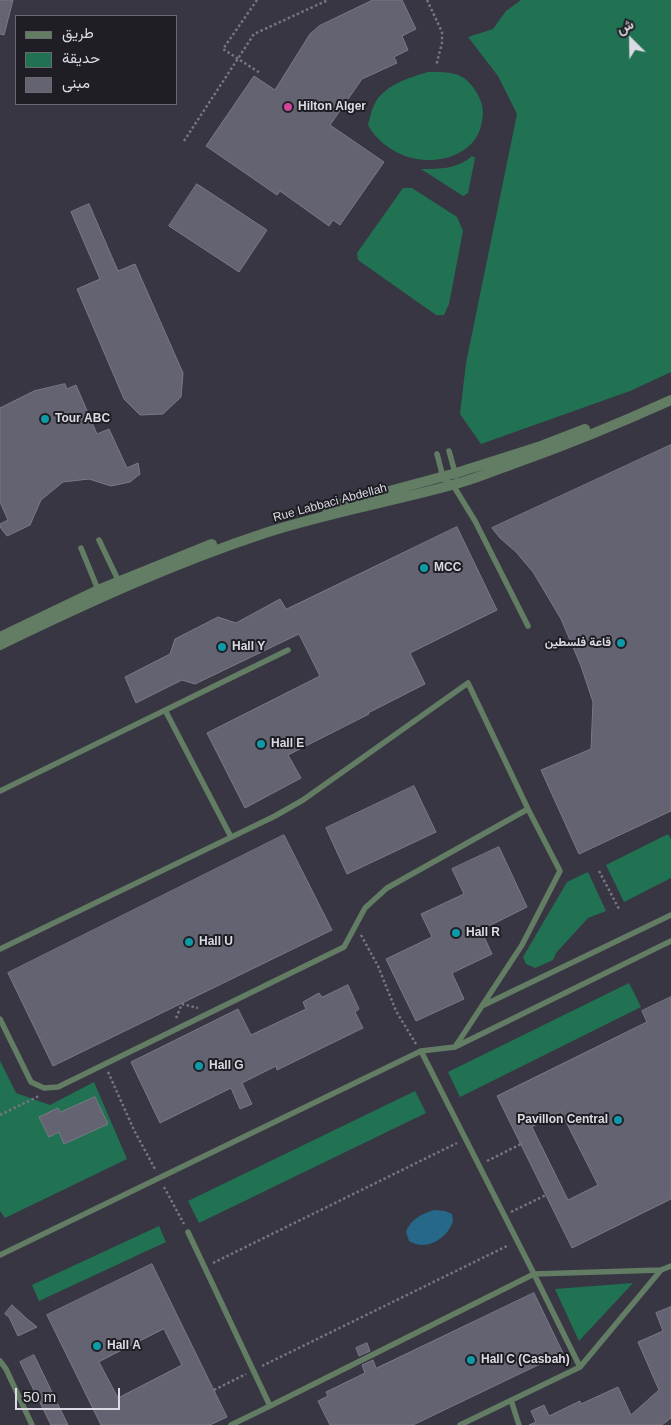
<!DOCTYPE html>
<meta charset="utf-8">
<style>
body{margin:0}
#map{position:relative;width:671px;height:1425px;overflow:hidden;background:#373642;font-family:Helvetica,Vazirmatn,sans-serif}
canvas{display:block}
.legend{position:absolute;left:15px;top:15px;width:162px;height:90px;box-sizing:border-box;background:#1e1e24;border:1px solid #6a6a71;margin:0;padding:6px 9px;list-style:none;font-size:15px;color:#dcdbe4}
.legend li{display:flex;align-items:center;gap:10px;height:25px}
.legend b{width:25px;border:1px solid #6a6a71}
.north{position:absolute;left:606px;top:15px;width:50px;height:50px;-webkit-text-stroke:4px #1e1e24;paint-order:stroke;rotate:337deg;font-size:14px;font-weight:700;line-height:20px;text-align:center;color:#dcdbe4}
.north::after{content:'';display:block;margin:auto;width:18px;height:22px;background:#dcdbe4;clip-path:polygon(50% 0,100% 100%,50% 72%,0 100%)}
.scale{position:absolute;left:15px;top:1388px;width:105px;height:22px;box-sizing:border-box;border:2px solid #dcdbe4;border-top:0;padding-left:6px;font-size:15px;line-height:18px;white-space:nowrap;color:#dcdbe4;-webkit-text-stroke:4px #1e1e24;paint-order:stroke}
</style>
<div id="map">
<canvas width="671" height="1425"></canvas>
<ul class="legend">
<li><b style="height:6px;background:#637d65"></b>طريق</li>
<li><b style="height:14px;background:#217253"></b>حديقة</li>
<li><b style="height:14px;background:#646371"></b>مبنى</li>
</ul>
<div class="north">ش</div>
<div class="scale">50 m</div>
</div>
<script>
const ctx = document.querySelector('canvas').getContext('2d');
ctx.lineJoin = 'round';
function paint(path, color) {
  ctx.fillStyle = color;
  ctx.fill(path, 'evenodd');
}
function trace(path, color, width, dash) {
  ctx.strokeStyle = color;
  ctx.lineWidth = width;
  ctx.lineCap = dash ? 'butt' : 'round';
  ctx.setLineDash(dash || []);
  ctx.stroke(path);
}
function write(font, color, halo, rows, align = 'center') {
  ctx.font = font + ' Helvetica,Vazirmatn,sans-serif';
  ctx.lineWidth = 4;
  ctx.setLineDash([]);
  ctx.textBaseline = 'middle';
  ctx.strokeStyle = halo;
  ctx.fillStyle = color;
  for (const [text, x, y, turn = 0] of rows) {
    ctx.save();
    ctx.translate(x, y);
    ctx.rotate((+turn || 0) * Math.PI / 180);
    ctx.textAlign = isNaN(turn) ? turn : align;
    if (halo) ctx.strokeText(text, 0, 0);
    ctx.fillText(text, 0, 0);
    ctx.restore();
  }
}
paint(new Path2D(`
 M 521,0 L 671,0 L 671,372 L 630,391 L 481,444 L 460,414 L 466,363 L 517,114 L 498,76 L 468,37 L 493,29 L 506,11 Z
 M 428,72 C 439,72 452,71 462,77 C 469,81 473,87 477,93 C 484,106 484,113 481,126 C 473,158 432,166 405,156 C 390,150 376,140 368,125 C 370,118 371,111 374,105 C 384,85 408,78 428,72 Z
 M 472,156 L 475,158 L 468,193 L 463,196 L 421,169 C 439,169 458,169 472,156 Z
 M 403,188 L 412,188 L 457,217 L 463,231 L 449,304 L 444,315 L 436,315 L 358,260 L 357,253 Z
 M 668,834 L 671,839 L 671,878 L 624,902 L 606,865 Z
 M 588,872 L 606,911 L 588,918 L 556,953 L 553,960 L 535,968 L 526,964 L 523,957 L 567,882 Z
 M 629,983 L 641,1007 L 460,1097 L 448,1072 Z
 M 0,1061 L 16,1093 L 50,1105 L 94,1082 L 127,1159 L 5,1218 L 0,1211 Z
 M 415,1091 L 426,1113 L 199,1223 L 188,1201 Z
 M 159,1226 L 166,1242 L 39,1301 L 32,1285 Z
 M 633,1283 L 579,1341 L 555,1289 Z`), '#217253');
paint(new Path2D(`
 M 434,1210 L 445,1211 L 452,1214 L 453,1221 C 448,1238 426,1252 409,1241 L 406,1232 C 410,1219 422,1214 434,1210 Z`), '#256888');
const building = new Path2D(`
 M 0,0 L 13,0 L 4,35 L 0,34 Z
 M 373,0 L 402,0 L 416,29 L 402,36 L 408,50 L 394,57 L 397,63 L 362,79 L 330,125 L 384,162 L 340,225 L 333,220 L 329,226 L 280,191 L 277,195 L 206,146 L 254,76 L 275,90 L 310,34 L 319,26 Z
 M 197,184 L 267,230 L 239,272 L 169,226 Z
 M 89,204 L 118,271 L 135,264 L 183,373 L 181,397 L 163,414 L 140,415 L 124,399 L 77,289 L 100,279 L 71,212 Z
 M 65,384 L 67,389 L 76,385 L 97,434 L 109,429 L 127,468 L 138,463 L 140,474 L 130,482 L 111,486 L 89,479 L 63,482 L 41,500 L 30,525 L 7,536 L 0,527 L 0,524 L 8,520 L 0,502 L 0,408 L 34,391 Z
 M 671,445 L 671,811 L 579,854 L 541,770 L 591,749 L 593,702 L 581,666 L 561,619 L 542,587 L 533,572 L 516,552 L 500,538 L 492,528 Z
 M 457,527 L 497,610 L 410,653 L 425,684 L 368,713 L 369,714 L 288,755 L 301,778 L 245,808 L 207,733 L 320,676 L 299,634 L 195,684 L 182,680 L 136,703 L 125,677 L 170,654 L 175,639 L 218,617 L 236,623 L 280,599 L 286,609 Z
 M 414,786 L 436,832 L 347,874 L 326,828 Z
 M 284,835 L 332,930 L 53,1066 L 8,973 Z
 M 499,847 L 527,907 L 481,930 L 492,954 L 452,973 L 464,999 L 416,1021 L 386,959 L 432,937 L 421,914 L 464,894 L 452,869 Z
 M 348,985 L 359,1009 L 355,1012 L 363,1028 L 277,1070 L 276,1066 L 242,1083 L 252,1104 L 240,1109 L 231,1088 L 160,1123 L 131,1062 L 238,1009 L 251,1035 L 306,1009 L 303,1002 L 319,993 L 322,997 Z
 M 671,997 L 671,1199 L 572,1248 L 497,1096 L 647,1022 L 642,1011 ZM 561,1112 L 598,1185 L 568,1200 L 532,1127 Z
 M 95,1097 L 108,1124 L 64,1144 L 59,1132 L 49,1137 L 39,1117 L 58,1108 L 60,1112 Z
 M 152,1264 L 227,1417 L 210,1425 L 101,1425 L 47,1315 ZM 164,1329 L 182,1365 L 118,1398 L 99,1362 Z
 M 534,1293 L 563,1353 L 413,1425 L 330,1425 L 318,1401 L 328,1396 L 326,1392 L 365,1373 L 362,1365 L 373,1360 L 376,1368 Z
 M 12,1305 L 26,1318 L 37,1327 L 18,1336 L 9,1317 L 5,1314 Z
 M 671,1307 L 671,1418 L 662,1425 L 529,1425 L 536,1422 L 531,1411 L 544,1405 L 549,1416 L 580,1401 L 581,1404 L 618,1387 L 631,1415 L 659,1390 L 638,1342 L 663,1331 L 656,1313 Z
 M 367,1343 L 370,1351 L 359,1356 L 356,1348 Z
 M 34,1355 L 68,1425 L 51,1425 L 20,1362 Z`);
paint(building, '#646371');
trace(building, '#7b7988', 1);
trace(new Path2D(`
 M 257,0 L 223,49 L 260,73
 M 427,0 L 442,32 L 442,43 L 436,66
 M 184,141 L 254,34 L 328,0
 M 599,871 L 619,909
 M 361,935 L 378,966 L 396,1011 L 416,1044
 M 176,1018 L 182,1004 L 198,1008
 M 108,1072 L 134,1130 L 156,1171
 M 0,1115 L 39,1096
 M 487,1161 L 521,1144
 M 164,1187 L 184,1224
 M 511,1212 L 546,1195
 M 213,1263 L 457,1143
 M 262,1366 L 509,1245
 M 214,1390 L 246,1374`), '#767580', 2.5, [2.5, 2.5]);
trace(new Path2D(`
 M 449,451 L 456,476
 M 437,454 L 443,477 L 446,481 L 453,485 L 475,521 L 528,626
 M 99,540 L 120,584
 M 81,548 L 99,592
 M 165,710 L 231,837
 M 0,791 L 288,650
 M 0,949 L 275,816 L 303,800 L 468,683 L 528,809 L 560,871 L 522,945 L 455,1047
 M 484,1005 L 671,915
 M 0,1019 L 31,1082 L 44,1088 L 58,1087 L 344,947 L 365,908 L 387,888 L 528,809
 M 421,1051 L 534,1274 L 661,1270 L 671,1266
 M 188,1232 L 270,1406 L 534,1274 L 580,1367
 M 0,1255 L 421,1051 L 455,1047 L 671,941
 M 0,1361 L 6,1369 L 32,1425
 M 511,1400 L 519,1425
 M 231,1425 L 270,1406
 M 460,1425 L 580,1367 L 661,1270`), '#637d65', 5.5);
trace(new Path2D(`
 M 326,508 L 456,473 L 541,446 L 585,429
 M 0,637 L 98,590 L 212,544
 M 0,645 C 87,603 174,563 265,533 C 327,513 390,502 452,485 C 472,480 491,472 510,465 C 564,446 618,424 671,400`), '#637d65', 10);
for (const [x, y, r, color] of [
 [288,107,5,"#d1479c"],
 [45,419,5,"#0f9aa8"],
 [424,568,5,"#0f9aa8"],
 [621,643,5,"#0f9aa8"],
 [222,647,5,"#0f9aa8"],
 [261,744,5,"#0f9aa8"],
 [456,933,5,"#0f9aa8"],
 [189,942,5,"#0f9aa8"],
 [199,1066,5,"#0f9aa8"],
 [618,1120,5,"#0f9aa8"],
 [97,1346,5,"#0f9aa8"],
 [471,1360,5,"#0f9aa8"]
]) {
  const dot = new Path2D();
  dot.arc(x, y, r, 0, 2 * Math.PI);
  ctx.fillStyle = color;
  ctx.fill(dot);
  trace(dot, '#1e1e24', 2);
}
write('bold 12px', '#dcdbe4', '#1e1e24', [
 ["Hilton Alger",298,107],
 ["Tour ABC",55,419],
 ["MCC",434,568],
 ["قاعة فلسطين",611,643,"right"],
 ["Hall Y",232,647],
 ["Hall E",271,744],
 ["Hall R",466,933],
 ["Hall U",199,942],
 ["Hall G",209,1066],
 ["Pavillon Central",608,1120,"right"],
 ["Hall A",107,1346],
 ["Hall C (Casbah)",481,1360]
], 'left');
write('12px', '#dcdbe4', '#1e1e24', [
 ["Rue Labbaci Abdellah",330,503,-15]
]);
</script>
